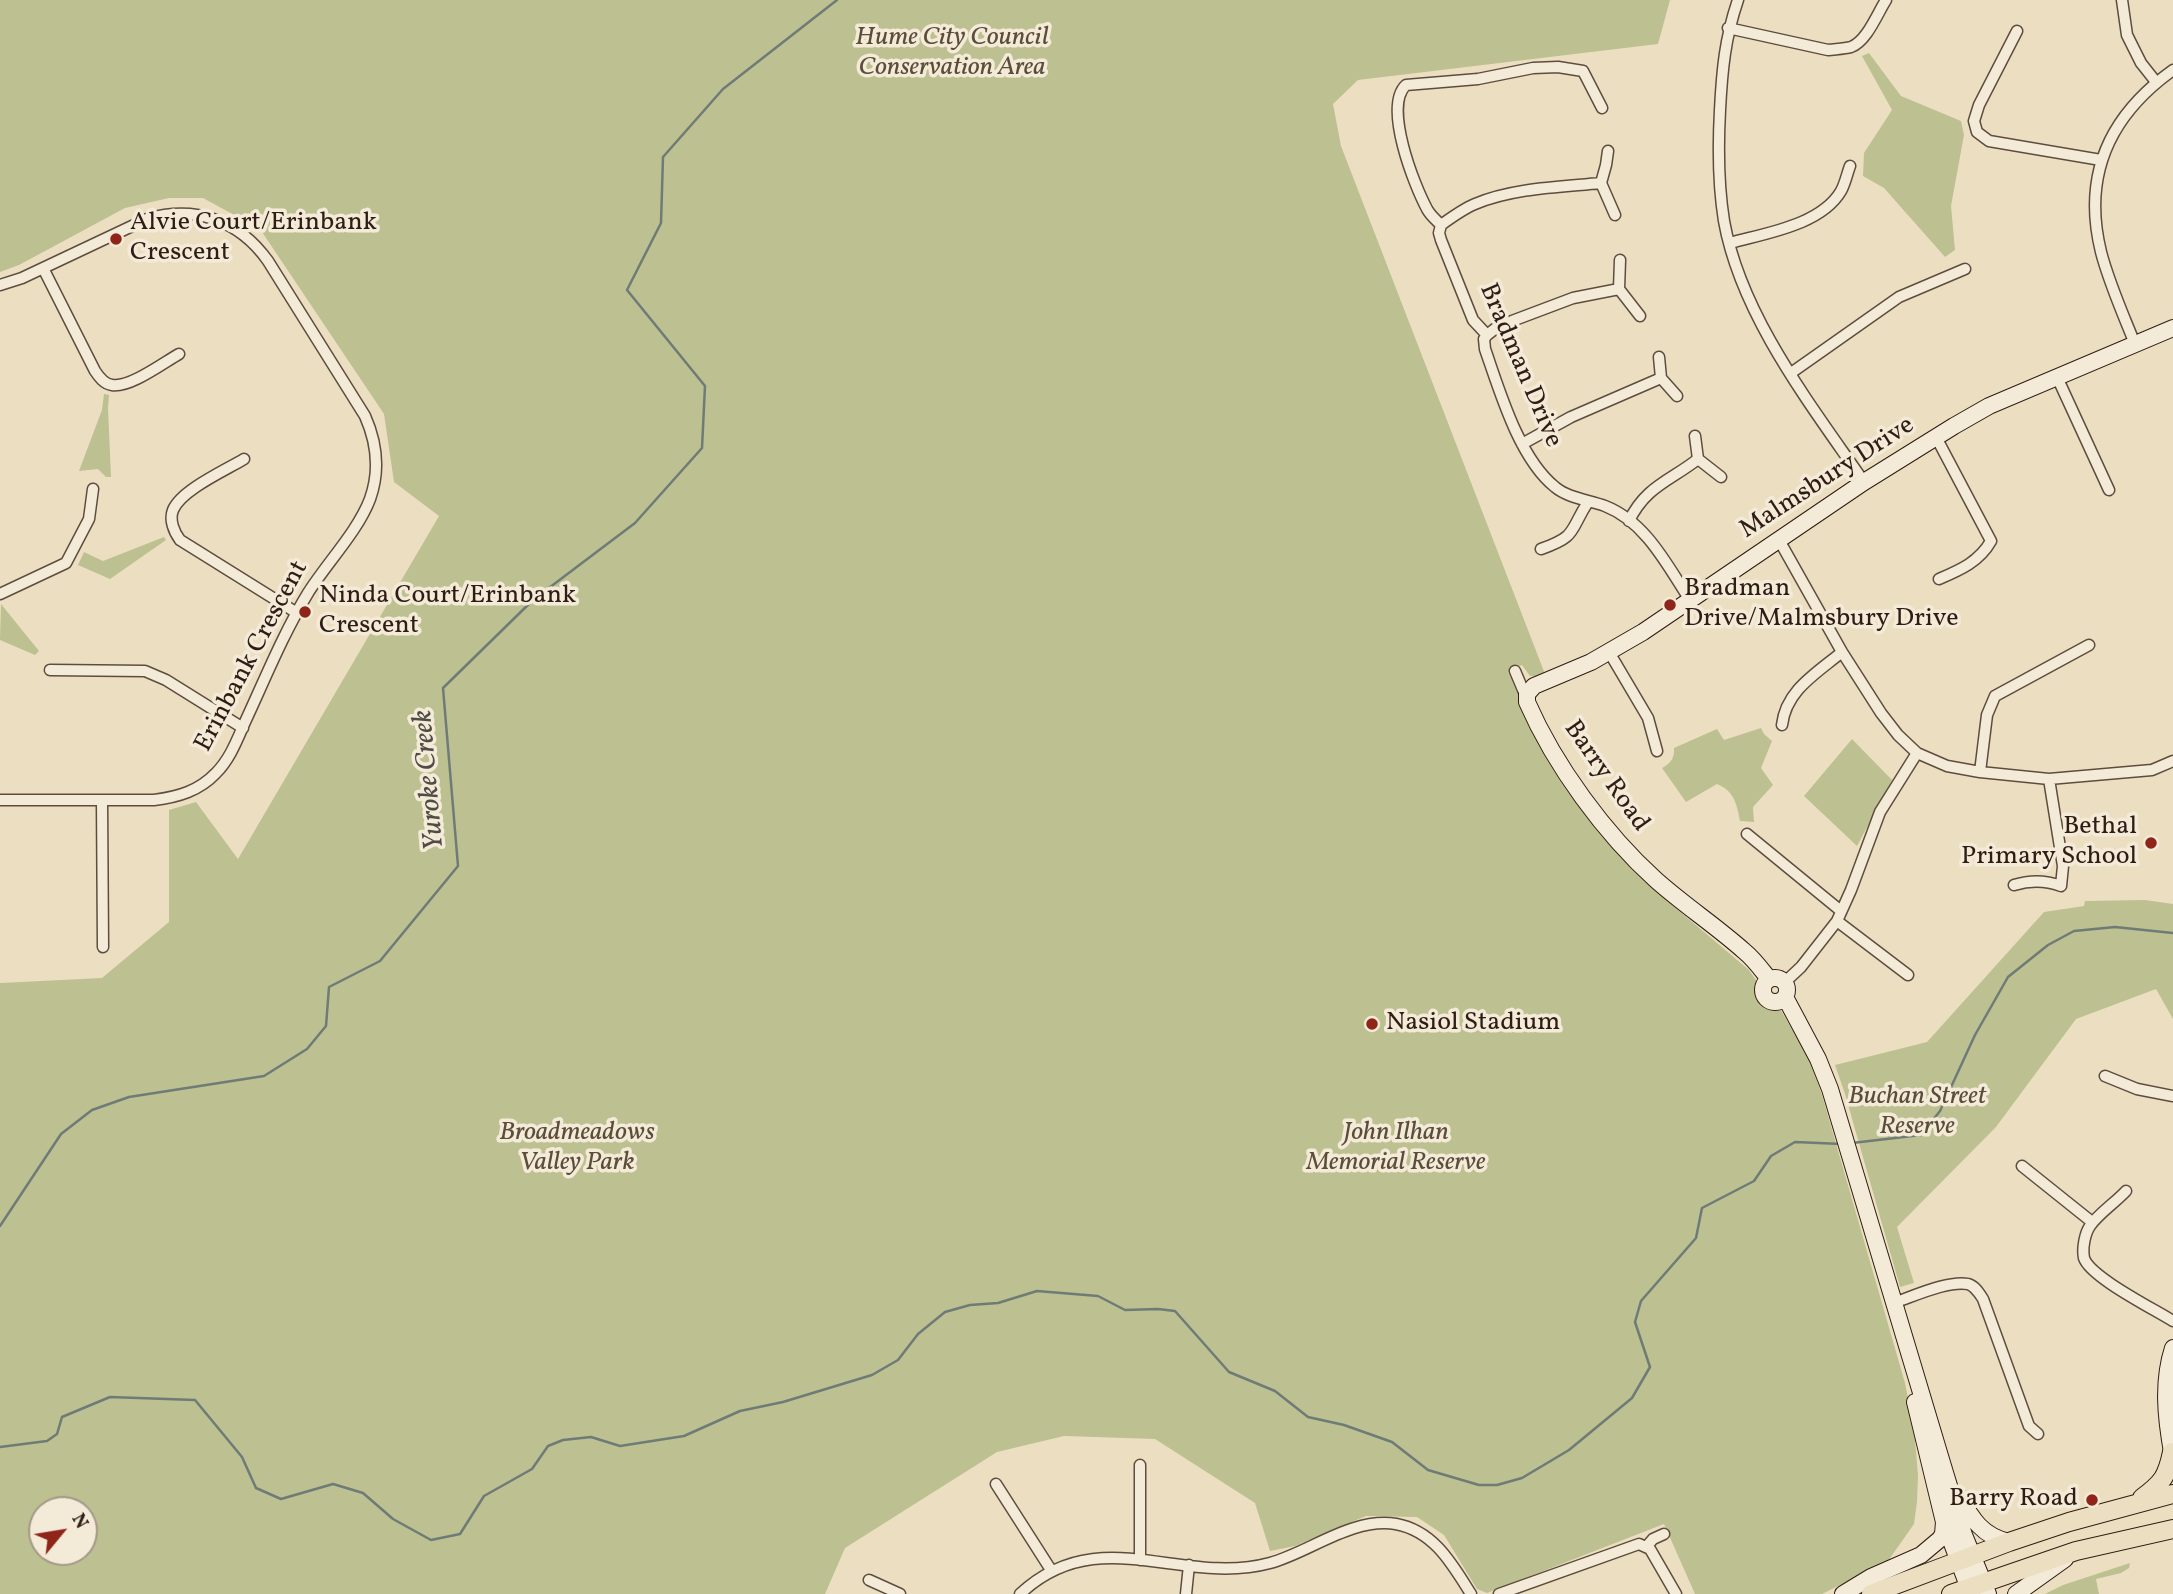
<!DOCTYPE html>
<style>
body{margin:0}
#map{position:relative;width:2173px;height:1594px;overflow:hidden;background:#ecdfc1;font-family:Vollkorn,serif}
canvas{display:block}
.north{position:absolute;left:28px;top:1496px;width:70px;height:70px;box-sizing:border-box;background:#f3ead7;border:2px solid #a59889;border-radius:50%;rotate:60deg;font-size:19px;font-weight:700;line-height:28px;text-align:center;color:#2f1c14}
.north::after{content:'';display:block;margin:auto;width:24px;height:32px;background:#8f2418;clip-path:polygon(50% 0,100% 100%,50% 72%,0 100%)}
</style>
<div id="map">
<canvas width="2173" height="1594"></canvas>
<div class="north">N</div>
</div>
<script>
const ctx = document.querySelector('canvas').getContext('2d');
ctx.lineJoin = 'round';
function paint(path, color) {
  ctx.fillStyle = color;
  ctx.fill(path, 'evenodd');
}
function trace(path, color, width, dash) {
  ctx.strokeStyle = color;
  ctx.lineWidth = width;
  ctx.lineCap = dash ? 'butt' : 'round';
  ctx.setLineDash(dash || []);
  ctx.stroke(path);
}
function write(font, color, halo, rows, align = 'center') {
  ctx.font = font + ' Vollkorn,serif';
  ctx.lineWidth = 7;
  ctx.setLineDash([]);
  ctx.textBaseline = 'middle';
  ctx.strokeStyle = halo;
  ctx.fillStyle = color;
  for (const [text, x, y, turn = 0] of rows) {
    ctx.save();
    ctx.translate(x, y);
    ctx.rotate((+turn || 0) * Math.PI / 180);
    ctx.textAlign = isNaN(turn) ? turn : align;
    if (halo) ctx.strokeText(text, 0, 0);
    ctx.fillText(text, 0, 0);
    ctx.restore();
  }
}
paint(new Path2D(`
 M 0,0 L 1670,0 L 1658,44 L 1358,80 L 1333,104 L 1341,146 L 1545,674 L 1539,676 L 1530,676 L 1522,665 L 1508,672 L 1527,716 L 1615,849 L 1658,893 L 1749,970 C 1752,975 1757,980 1759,986 C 1764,1002 1762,1002 1779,1007 L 1809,1059 L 1822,1095 L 1905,1383 L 1914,1429 L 1918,1475 L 1917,1502 L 1914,1524 L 1888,1561 L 1822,1594 L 1695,1594 L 1664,1524 L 1487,1593 L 1477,1589 L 1444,1535 L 1417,1517 L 1366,1516 L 1295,1546 L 1270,1551 L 1255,1503 L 1155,1439 L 1064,1436 L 997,1452 L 845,1548 L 825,1594 L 0,1594 L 0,983 L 102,978 L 169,922 L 169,810 L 196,802 L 238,859 L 439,516 L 394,482 L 384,414 L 260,229 L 203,198 L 169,198 L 125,208 L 19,265 L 0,272 ZM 42,1510 L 84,1510 L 84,1552 L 42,1552 Z
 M 1869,53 L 1901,96 L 1961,121 L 1964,135 L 1951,206 L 1955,250 L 1945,257 L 1884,188 L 1863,176 L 1864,153 L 1892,110 L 1862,56 Z
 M 104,394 L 109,395 L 108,408 L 111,477 L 106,477 L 98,469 L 79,471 L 102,410 Z
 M 164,537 L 166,540 L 110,579 L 78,565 L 84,552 L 103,561 Z
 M 1,604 L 39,651 L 35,655 L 0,640 Z
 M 1761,728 L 1764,734 L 1772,741 L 1761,768 L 1773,785 L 1753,807 L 1754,822 L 1740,821 C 1737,804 1734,791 1717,784 L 1686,802 L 1662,768 C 1670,764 1675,758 1674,748 L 1717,729 L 1724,740 Z
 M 1852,739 L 1892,780 L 1857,846 L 1804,796 Z
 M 2145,900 L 2173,904 L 2173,1019 L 2156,989 L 2076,1019 L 1996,1127 L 1897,1227 L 1914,1283 L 1900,1287 L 1845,1094 L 1835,1065 L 1927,1042 L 2044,912 L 2084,906 L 2085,901 Z
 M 2130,1563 L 2129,1568 L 2121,1573 L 2096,1579 L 2099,1594 L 2045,1594 L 2063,1585 Z`), '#bdc090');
trace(new Path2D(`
 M 1852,1143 L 1921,1135 L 1940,1111 L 1975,1035 L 2008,977 L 2048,945 L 2074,931 L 2115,927 L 2173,933
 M 0,1226 L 61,1134 L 92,1110 L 129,1097 L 264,1076 L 307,1049 L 326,1026 L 329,987 L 380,961 L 458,866 L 443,688 L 533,600 L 635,523 L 702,448 L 705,386 L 627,290 L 661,223 L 663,157 L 723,89 L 837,0
 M 0,1447 L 47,1441 L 57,1434 L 62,1417 L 110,1397 L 195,1400 L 242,1457 L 256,1488 L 281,1499 L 333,1484 L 363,1493 L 393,1519 L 431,1540 L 460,1534 L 484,1496 L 532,1469 L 548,1446 L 563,1440 L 591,1437 L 620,1446 L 684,1436 L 740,1411 L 783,1402 L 872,1375 L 898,1360 L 918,1334 L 945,1312 L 970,1305 L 998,1303 L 1037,1291 L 1098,1296 L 1125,1310 L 1158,1309 L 1175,1311 L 1229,1372 L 1275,1391 L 1308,1417 L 1344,1425 L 1392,1442 L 1428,1470 L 1479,1485 L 1497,1485 L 1522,1478 L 1569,1450 L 1632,1398 L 1650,1367 L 1635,1322 L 1641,1301 L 1696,1238 L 1702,1208 L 1754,1181 L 1771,1156 L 1795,1142 L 1842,1144`), '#6f7b77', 2.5);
const street = new Path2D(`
 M 1738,0 C 1725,38 1722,70 1720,110 C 1718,147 1718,184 1724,221 C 1741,316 1811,405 1864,482
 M 2122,0 L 2127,35 L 2141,63 L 2156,82
 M 1728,28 L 1828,50 C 1835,49 1844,49 1851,47 C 1867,41 1877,14 1886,0
 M 2017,31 L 1979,105 L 1974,121 L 1977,132 L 1989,141 L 2101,160
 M 1608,151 L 1606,165 L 1601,183 L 1615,215
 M 1441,225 C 1436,220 1430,215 1427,209 C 1414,185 1383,106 1406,85 L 1478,79 L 1533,68 L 1558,67 L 1583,71 L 1602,108
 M 1441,225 C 1452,217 1463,209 1475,204 C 1513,188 1560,187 1601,183
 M 1441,225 L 1439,233 L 1441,240 L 1473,320 L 1487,335
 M 1730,243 C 1766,233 1821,225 1841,191 C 1845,184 1847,174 1850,166
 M 1620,260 L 1619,289 L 1640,316
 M 43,268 L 95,371 C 99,377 104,384 112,385 C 130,388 163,363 179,354
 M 0,285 L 22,278 L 147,219 C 195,205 239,220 268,261 L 365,416 C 377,443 380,471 370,499 C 358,531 326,564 308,593 C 283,634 265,679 245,722 C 237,740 230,759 216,773 C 199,791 178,797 154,800 L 0,800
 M 1487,335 L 1484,339 L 1485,349 C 1500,392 1519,458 1555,487 C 1568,498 1589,500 1605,506 C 1646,522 1667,565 1690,600
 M 1487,335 L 1496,328 L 1512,321 L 1573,298 L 1619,289
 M 2135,344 C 2123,314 2109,283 2101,252 C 2082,175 2110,115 2173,70
 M 1659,357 L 1661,378 L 1677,396
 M 1791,373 L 1899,297 L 1965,269
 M 2057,377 L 2109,490
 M 1695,436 L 1698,459 L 1721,477
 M 1936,437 L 1991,541 C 1979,562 1960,570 1939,579
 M 1522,444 L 1571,417 L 1661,378
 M 244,459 C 226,470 181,490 173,510 C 169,520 174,532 180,540 L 297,613
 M 1629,521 C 1646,486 1670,481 1698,459
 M 1779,540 L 1842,652 L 1881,713 L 1898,735 L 1917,753 L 1947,766 L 1980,772 L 2049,779 L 2152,770 L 2173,761
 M 1541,549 C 1578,536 1569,531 1588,502
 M 0,594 L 66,563 L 89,519 L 93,489
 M 1609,652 L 1648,718 L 1657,751
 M 50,670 L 145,671 L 166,680 L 243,728
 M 1515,671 L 1526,697
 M 1782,725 C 1786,690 1817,673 1842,652
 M 1980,772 L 1987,715 L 1995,696 L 2089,645
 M 102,800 L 103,947
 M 1747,834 L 1841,911
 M 2014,885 C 2030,880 2045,880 2061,886 L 2063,866 L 2049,779
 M 1837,921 L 1908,975
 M 1785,982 L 1801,967 L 1837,921 L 1851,890 L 1880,812 L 1917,753
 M 2105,1076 L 2137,1089 L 2173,1096
 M 2022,1166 L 2092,1222
 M 2126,1191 C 2116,1202 2098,1214 2090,1226 C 2085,1233 2082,1248 2084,1258 C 2090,1277 2154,1309 2173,1321
 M 1893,1303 C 1912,1297 1948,1280 1968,1284 C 1975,1286 1979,1293 1983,1299 L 2029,1426 L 2038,1434
 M 1140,1465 L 1140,1560
 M 996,1484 L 1051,1570
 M 1647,1546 L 1653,1539 L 1664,1534
 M 869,1580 L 900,1594
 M 1020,1594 C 1099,1520 1181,1587 1270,1563 C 1310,1552 1352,1517 1396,1524 C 1434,1531 1452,1564 1471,1594
 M 1186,1594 L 1189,1565
 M 1499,1594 L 1639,1544 L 1650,1549 L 1676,1594`);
const secondary = new Path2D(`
 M1763 990a12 12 0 1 1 24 0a12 12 0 1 1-24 0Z
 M 1769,979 C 1761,969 1754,959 1744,951 C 1716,926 1684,905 1656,880 C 1605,834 1555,766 1527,702 L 1527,694 L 1534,686 L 1591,662 L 1643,632 L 1864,482 L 1954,426 L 1989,406 L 2173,328
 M 1785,997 L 1818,1059 L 1830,1089 L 1943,1466 L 1964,1535 L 1988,1594
 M 1915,1402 L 1944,1522 L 1971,1594
 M 2172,1452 C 2166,1418 2162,1382 2173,1348
 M 1959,1496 C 1972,1519 1982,1536 2009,1542
 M 1843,1594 L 1871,1577 L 1921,1555 L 1940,1539 L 1943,1534 L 1944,1522
 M 2016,1594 L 2065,1559`);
const primary = new Path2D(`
 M 2142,1498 C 2162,1483 2167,1477 2172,1452
 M 1871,1594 L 2009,1542 L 2069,1522 L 2173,1494
 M 1951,1594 L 2076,1551 L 2173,1529`);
trace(street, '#5e4d3f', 13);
trace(secondary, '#2f1c14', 18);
trace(primary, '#2f1c14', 20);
trace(street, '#f3ead7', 10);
trace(secondary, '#f3ead7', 16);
trace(primary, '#ecdfc1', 18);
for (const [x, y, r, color] of [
 [116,239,7,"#8f2418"],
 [1670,605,7,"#8f2418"],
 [305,612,7,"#8f2418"],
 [2151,843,7,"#8f2418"],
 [1372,1024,7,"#8f2418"],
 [2092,1500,7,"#8f2418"]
]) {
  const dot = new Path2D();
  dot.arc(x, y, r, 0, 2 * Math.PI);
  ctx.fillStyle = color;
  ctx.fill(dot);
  trace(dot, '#f3ead7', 2.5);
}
write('italic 26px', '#5a4d39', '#f3ead7', [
 ["Hume City Council",952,39],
 ["Conservation Area",952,69],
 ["Buchan Street",1917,1098],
 ["Reserve",1917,1128],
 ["Broadmeadows",577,1134],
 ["Valley Park",577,1164],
 ["John Ilhan",1396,1134],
 ["Memorial Reserve",1396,1164]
]);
write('26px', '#2f1c14', '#f3ead7', [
 ["Alvie Court/Erinbank",130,224],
 ["Crescent",130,254],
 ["Bradman",1684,590],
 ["Drive/Malmsbury Drive",1684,620],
 ["Ninda Court/Erinbank",319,597],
 ["Crescent",319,627],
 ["Bethal",2137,828,"right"],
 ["Primary School",2137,858,"right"],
 ["Nasiol Stadium",1386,1024],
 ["Barry Road",2078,1500,"right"]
], 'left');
write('26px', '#2f1c14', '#f3ead7', [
 ["Bradman Drive",1519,366,67],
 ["Malmsbury Drive",1828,479,-33],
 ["Erinbank Crescent",253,657,-62],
 ["Barry Road",1605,777,55]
]);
write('italic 28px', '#4f4c46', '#f3ead7', [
 ["Yuroke Creek",431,780,-95]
]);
</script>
